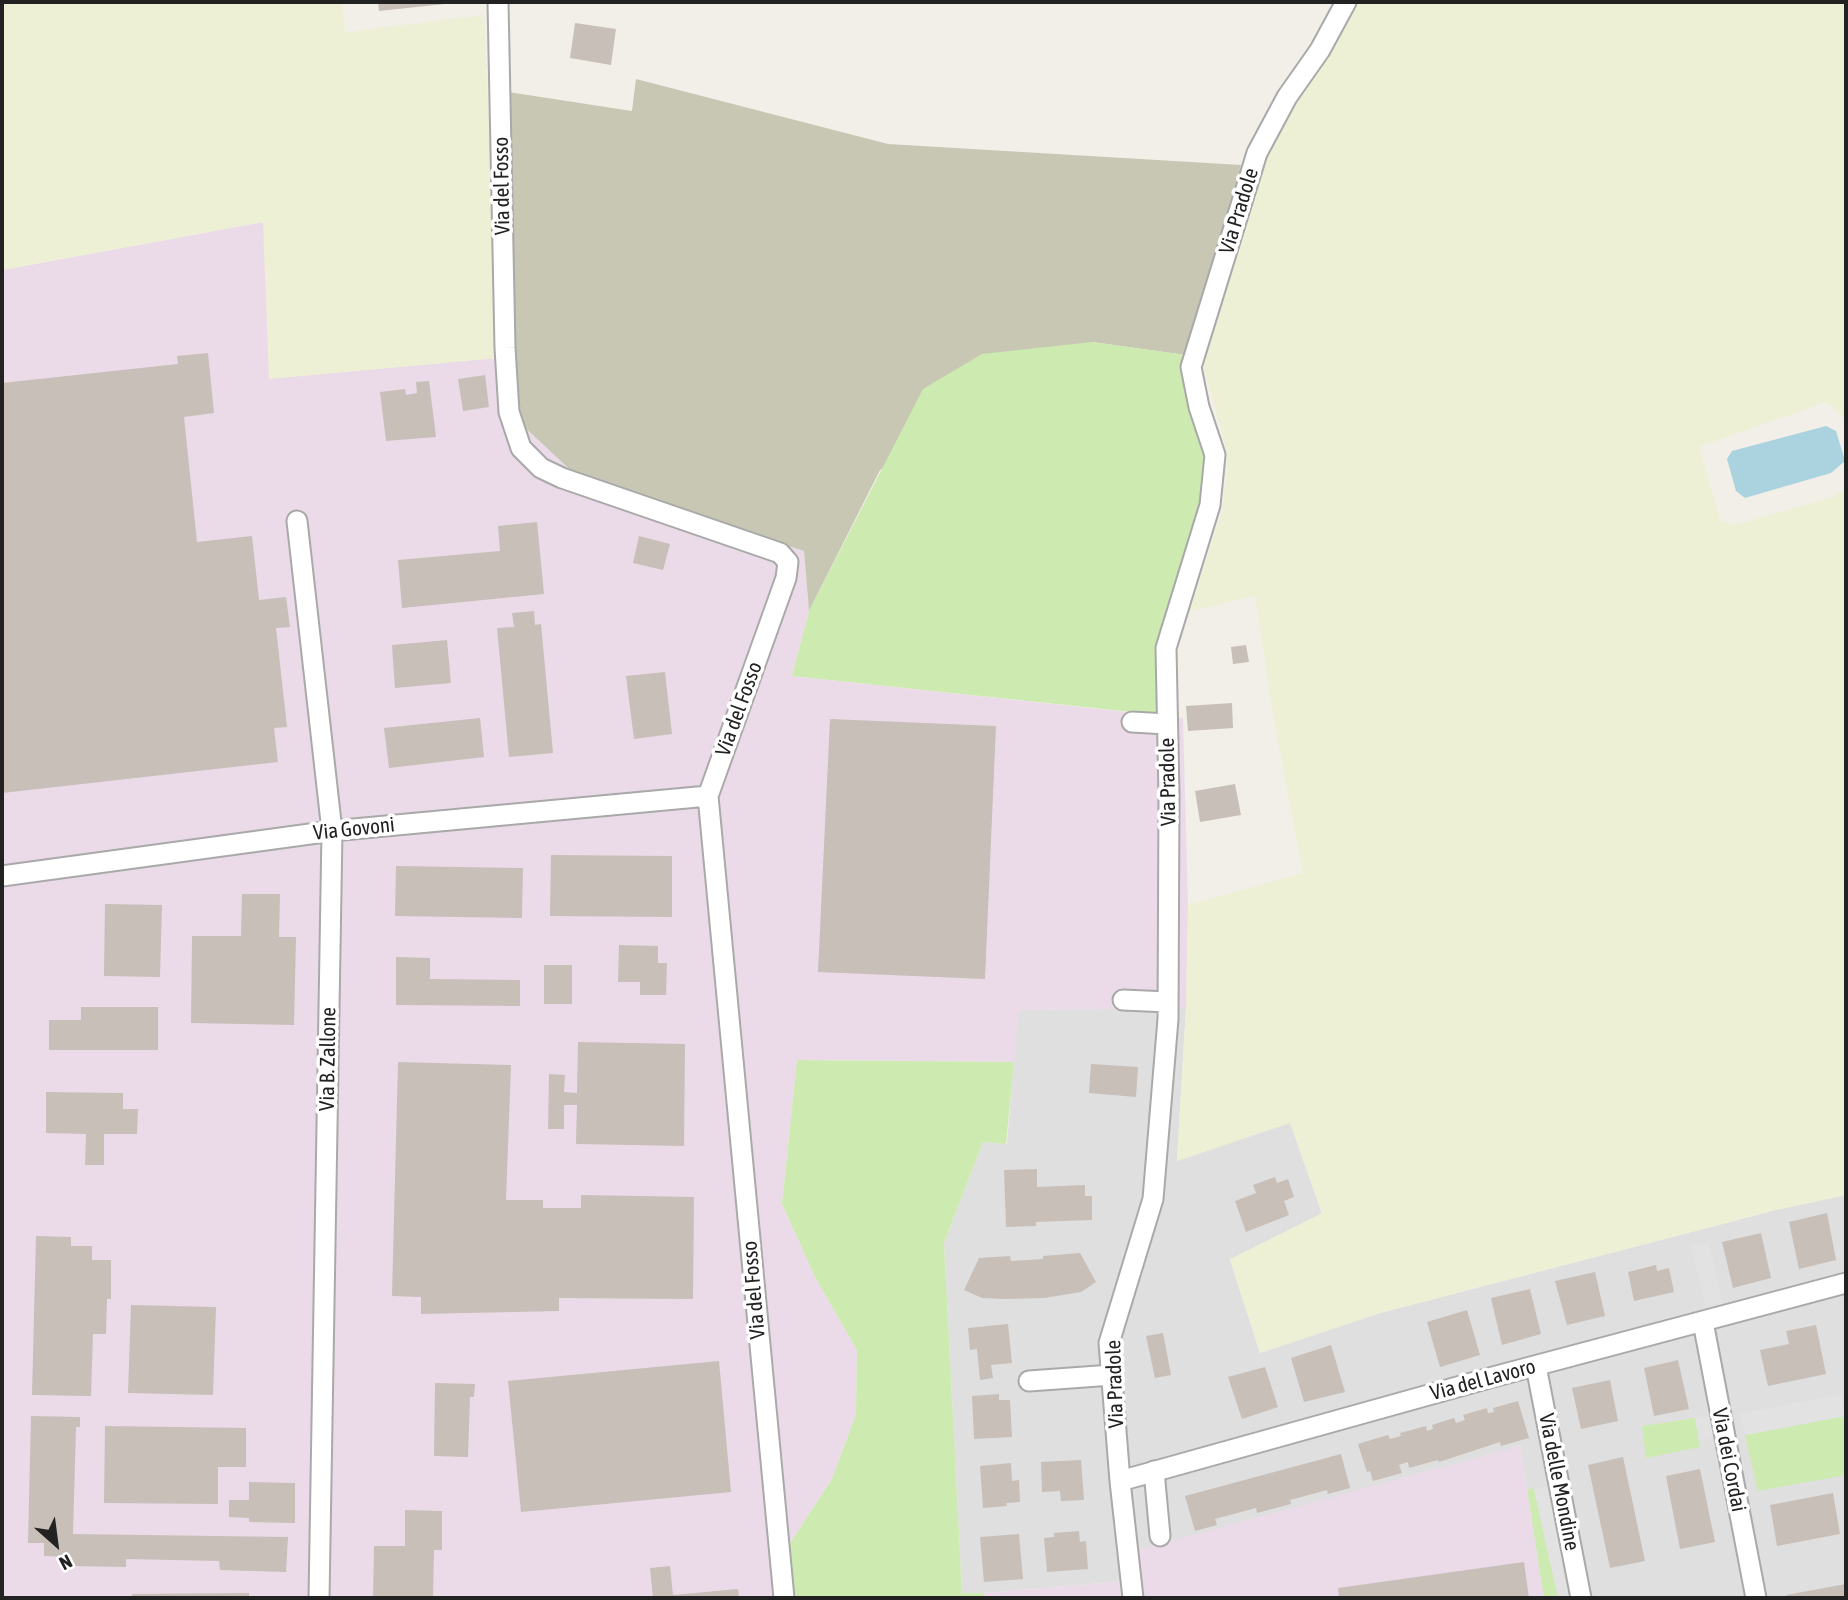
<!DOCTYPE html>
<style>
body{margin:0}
#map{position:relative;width:1848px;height:1600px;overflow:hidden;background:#f2efe9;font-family:"Asap Condensed",sans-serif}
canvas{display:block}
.frame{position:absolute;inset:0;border:4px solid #222;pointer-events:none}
.north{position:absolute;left:21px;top:1509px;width:70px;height:70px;-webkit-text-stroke:5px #fff;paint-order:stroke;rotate:152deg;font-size:19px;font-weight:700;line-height:28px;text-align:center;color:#222}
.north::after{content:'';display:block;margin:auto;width:24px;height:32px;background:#222;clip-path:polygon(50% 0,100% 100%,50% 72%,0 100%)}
</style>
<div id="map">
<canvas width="1848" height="1600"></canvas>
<div class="frame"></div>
<div class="north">N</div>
</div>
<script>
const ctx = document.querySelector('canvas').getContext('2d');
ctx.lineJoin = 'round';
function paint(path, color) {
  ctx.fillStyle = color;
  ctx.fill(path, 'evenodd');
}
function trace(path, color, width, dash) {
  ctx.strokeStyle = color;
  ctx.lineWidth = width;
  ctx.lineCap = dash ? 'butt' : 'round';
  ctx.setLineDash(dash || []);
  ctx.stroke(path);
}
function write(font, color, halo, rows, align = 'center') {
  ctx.font = font + ' "Asap Condensed",sans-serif';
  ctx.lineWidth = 7;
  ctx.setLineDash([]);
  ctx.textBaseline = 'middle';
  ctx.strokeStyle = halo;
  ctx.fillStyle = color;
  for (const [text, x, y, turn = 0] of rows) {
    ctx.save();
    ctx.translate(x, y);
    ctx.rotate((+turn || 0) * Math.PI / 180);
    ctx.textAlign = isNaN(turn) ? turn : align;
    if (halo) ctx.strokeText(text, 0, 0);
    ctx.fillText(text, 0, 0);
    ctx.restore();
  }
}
paint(new Path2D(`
 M 1186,1008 L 1177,1161 L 1290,1122 L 1322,1214 L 1230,1260 L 1260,1353 L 1380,1313 L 1776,1210 L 1846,1195 L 1846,1598 L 1544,1598 L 1520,1446 L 1126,1581 L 984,1593 L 962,1593 L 944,1243 L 983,1142 L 1007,1144 L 1018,1010 Z`), '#e0dfdf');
paint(new Path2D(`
 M 263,222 L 499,358 L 579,478 L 804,551 L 809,611 L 792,676 L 1183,718 L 1188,905 L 1186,1008 L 1019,1010 L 1014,1062 L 797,1060 L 782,1204 L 815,1277 L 857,1350 L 856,1414 L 832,1479 L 785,1551 L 790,1598 L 2,1598 L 2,270 Z
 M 1520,1446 L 1544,1598 L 984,1598 L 984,1593 L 1126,1581 L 1131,1552 Z`), '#ebdbe8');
paint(new Path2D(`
 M 636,79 L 888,144 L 1241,165 L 1186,355 L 1092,342 L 880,470 L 809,611 L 804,551 L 579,478 L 517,420 L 495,90 L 632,111 Z`), '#c7c7b4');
paint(new Path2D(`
 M 2,2 L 342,2 L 345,32 L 484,15 L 499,358 L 269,379 L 263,222 L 2,270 Z
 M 1358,2 L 1846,2 L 1846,420 L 1826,402 L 1699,447 L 1721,521 L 1735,525 L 1832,497 L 1846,488 L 1846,1195 L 1776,1210 L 1380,1313 L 1260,1353 L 1230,1259 L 1322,1213 L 1290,1123 L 1177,1161 L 1186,1008 L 1188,905 L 1303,873 L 1274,721 L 1255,596 L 1190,611 L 1223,508 L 1228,454 L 1203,365 L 1264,164 L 1284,125 Z`), '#eef0d5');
paint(new Path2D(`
 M 1092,342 L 1186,355 L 1204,454 L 1201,506 L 1160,715 L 792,676 L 809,611 L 923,389 L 982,354 Z
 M 797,1060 L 1014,1062 L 1006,1144 L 983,1142 L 944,1243 L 962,1593 L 984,1593 L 984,1598 L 790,1598 L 785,1551 L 832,1479 L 856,1414 L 857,1350 L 815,1277 L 782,1204 Z
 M 1845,1416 L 1846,1475 L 1758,1491 L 1745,1435 Z
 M 1695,1418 L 1700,1447 L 1646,1458 L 1642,1426 Z
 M 1527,1489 L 1534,1489 L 1558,1598 L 1544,1598 Z`), '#cdebb0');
paint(new Path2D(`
 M 1709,1243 L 1723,1303 L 1706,1307 L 1691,1246 Z
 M 1842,1394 L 1845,1416 L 1745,1435 L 1740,1414 Z
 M 1714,1415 L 1718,1437 L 1699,1441 L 1695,1418 Z
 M 1559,1484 L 1581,1598 L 1558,1598 L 1534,1489 Z`), '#e2e2e2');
paint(new Path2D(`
 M 1826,426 L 1836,431 L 1845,461 L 1831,473 L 1745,498 L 1736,491 L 1727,459 L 1732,451 Z`), '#aad3df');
paint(new Path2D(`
 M 378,2 L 445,2 L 445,4 L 379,11 Z
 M 575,23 L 616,29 L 611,65 L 570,58 Z
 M 208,353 L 214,413 L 184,417 L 197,542 L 252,536 L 259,600 L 286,597 L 290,627 L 276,628 L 287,727 L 274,728 L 278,762 L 2,793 L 2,383 L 178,364 L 177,356 Z
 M 485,375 L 489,407 L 463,411 L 458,379 Z
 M 429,381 L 436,437 L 386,441 L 380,392 L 405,389 L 406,395 L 417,393 L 416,382 Z
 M 537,522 L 544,594 L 402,608 L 398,560 L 500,551 L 498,526 Z
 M 639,536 L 670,544 L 663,570 L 633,563 Z
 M 534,611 L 535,625 L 541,624 L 553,753 L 509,757 L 497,628 L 514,627 L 512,613 Z
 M 447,640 L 451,683 L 395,688 L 392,645 Z
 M 1246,645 L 1249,662 L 1233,664 L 1231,647 Z
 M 665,672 L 672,734 L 634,739 L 626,676 Z
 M 1232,703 L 1233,728 L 1188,731 L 1186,706 Z
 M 480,718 L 484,757 L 389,768 L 384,728 Z
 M 830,719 L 996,726 L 985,979 L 818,972 Z
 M 1235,784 L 1241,815 L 1200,822 L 1195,791 Z
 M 551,855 L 672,856 L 672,917 L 550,916 Z
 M 396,866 L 523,868 L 522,918 L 395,916 Z
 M 242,894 L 280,894 L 279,937 L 296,937 L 294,1025 L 191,1023 L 192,936 L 241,936 Z
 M 105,904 L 162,905 L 160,977 L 104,976 Z
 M 619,945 L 658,946 L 658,963 L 667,963 L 666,995 L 640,995 L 640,982 L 618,982 Z
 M 396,957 L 430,958 L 430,979 L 520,980 L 520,1006 L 396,1005 Z
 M 544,965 L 572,965 L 572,1004 L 544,1004 Z
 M 81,1007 L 158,1007 L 158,1050 L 49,1050 L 49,1020 L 81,1020 Z
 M 578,1042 L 685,1044 L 684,1146 L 576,1144 L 577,1105 L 564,1105 L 564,1129 L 548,1129 L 549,1074 L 565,1075 L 564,1092 L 577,1093 Z
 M 398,1062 L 511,1065 L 506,1200 L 543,1200 L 543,1208 L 581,1208 L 581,1195 L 694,1197 L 693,1299 L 559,1298 L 559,1311 L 421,1314 L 421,1297 L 392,1296 Z
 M 1091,1064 L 1138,1067 L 1136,1097 L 1089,1093 Z
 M 46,1092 L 123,1093 L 123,1109 L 138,1109 L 137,1134 L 104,1134 L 104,1165 L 85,1165 L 86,1134 L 46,1133 Z
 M 1037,1169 L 1037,1187 L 1085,1185 L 1085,1196 L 1092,1196 L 1092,1220 L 1036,1222 L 1036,1226 L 1006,1227 L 1004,1170 Z
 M 1275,1177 L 1277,1183 L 1288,1179 L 1294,1197 L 1284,1201 L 1289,1215 L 1246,1232 L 1235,1201 L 1256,1193 L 1253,1185 Z
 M 1827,1213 L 1836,1260 L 1799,1269 L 1789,1222 Z
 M 1761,1233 L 1771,1278 L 1733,1288 L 1722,1242 Z
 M 36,1236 L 71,1237 L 71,1246 L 92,1246 L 92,1260 L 111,1260 L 111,1299 L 107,1299 L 106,1334 L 93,1334 L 91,1396 L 32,1395 Z
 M 1080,1253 L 1096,1282 L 1081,1292 L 1044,1298 L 1006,1299 L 982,1298 L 964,1290 L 979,1258 L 1010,1256 L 1011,1261 L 1043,1259 L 1043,1256 Z
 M 1656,1265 L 1657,1271 L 1669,1268 L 1674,1292 L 1634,1301 L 1628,1272 Z
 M 1595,1272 L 1605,1316 L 1567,1325 L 1555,1281 Z
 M 1530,1289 L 1541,1334 L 1502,1345 L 1491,1298 Z
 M 131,1305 L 216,1307 L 213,1395 L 128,1393 Z
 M 1467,1310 L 1480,1355 L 1440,1367 L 1427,1322 Z
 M 1008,1324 L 1012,1363 L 991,1365 L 993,1378 L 980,1380 L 977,1349 L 970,1350 L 968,1328 Z
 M 1816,1325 L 1826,1374 L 1768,1386 L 1760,1350 L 1789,1344 L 1786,1331 Z
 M 1163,1333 L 1171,1375 L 1155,1378 L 1146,1336 Z
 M 1331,1345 L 1345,1392 L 1304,1402 L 1291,1358 Z
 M 1678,1360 L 1689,1409 L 1654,1416 L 1644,1368 Z
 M 719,1361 L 731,1492 L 521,1512 L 508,1381 Z
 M 1265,1367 L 1278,1407 L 1242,1419 L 1228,1377 Z
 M 1610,1380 L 1618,1421 L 1581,1429 L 1572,1388 Z
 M 435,1383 L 475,1384 L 474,1397 L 470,1397 L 468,1457 L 434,1456 Z
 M 999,1394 L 999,1400 L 1010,1400 L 1012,1437 L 974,1439 L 972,1396 Z
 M 1518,1401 L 1529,1438 L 1501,1446 L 1500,1442 L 1439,1462 L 1438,1460 L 1409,1468 L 1408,1462 L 1399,1465 L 1402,1473 L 1373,1481 L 1370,1471 L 1367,1472 L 1358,1444 L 1388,1435 L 1390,1439 L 1401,1436 L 1400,1433 L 1426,1426 L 1427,1431 L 1433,1429 L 1432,1425 L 1454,1418 L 1456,1423 L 1465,1420 L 1463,1415 L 1487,1408 L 1488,1413 L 1494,1412 L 1493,1408 Z
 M 31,1416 L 80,1417 L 80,1427 L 76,1427 L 73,1534 L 288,1537 L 286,1572 L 220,1570 L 219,1561 L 126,1559 L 126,1567 L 72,1566 L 72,1557 L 44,1556 L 44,1543 L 28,1543 Z
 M 105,1426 L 246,1428 L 246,1467 L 218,1467 L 218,1504 L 104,1503 Z
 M 1341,1454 L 1350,1488 L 1328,1494 L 1327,1490 L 1290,1500 L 1291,1504 L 1257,1513 L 1256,1508 L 1215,1519 L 1217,1525 L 1195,1531 L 1185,1496 Z
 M 1623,1457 L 1645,1561 L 1610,1568 L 1588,1465 Z
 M 1081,1460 L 1084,1500 L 1061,1501 L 1060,1491 L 1042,1492 L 1041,1462 Z
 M 1011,1463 L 1012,1481 L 1019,1480 L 1020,1502 L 1006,1503 L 1007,1506 L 983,1508 L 980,1466 Z
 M 1700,1469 L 1715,1542 L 1680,1549 L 1666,1476 Z
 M 249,1482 L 295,1483 L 295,1523 L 249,1522 L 249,1518 L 229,1517 L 229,1500 L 249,1500 Z
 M 1833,1493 L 1840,1534 L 1777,1546 L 1770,1505 Z
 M 405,1510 L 442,1511 L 442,1550 L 434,1550 L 433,1598 L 373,1598 L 374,1546 L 405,1546 Z
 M 1079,1531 L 1080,1542 L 1086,1541 L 1088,1569 L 1047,1572 L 1044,1538 L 1054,1537 L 1054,1533 Z
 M 1019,1534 L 1023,1579 L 984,1582 L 980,1537 Z
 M 1524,1562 L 1529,1598 L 1339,1598 L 1338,1588 Z
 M 670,1566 L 673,1595 L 738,1589 L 739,1598 L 653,1598 L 650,1568 Z
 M 1846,1584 L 1846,1598 L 1787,1598 L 1786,1595 Z
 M 249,1593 L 249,1598 L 132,1598 L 132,1594 Z`), '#c7bfb8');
const minor = new Path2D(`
 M 498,2 L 505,348 L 509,412 L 521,448 L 541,468 L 562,478 L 780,553 L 788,562 L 786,578 L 708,796 L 784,1598
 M 297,521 L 332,831 L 319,1598
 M 1132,722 L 1167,724
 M 2,876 L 332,831 L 708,796
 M 1123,1000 L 1168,1002
 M 1703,1322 L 1756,1598
 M 1536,1366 L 1581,1598
 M 1029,1381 L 1112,1375
 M 1154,1471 L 1160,1536
 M 1120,1481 L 1493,1377 L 1846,1283
 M 1133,1598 L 1120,1481 L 1109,1343 L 1153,1199 L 1168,1019 L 1169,795 L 1166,648 L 1210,505 L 1215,455 L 1199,407 L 1191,367 L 1257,153 L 1287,97 L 1320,50 L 1346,2`);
trace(minor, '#a9a9a9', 23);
trace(minor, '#fff', 19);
write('21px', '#222', '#fff', [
 ["Via del Fosso",502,186,-91],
 ["Via Pradole",1239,211,-73],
 ["Via del Fosso",739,709,-70],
 ["Via Pradole",1168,782,-91],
 ["Via Govoni",354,829,-6],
 ["Via B. Zallone",328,1059,-89],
 ["Via del Fosso",754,1290,-95],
 ["Via del Lavoro",1483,1380,-15],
 ["Via Pradole",1115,1384,-92],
 ["Via dei Cordai",1729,1460,79],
 ["Via delle Mondine",1559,1482,79]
]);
</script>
